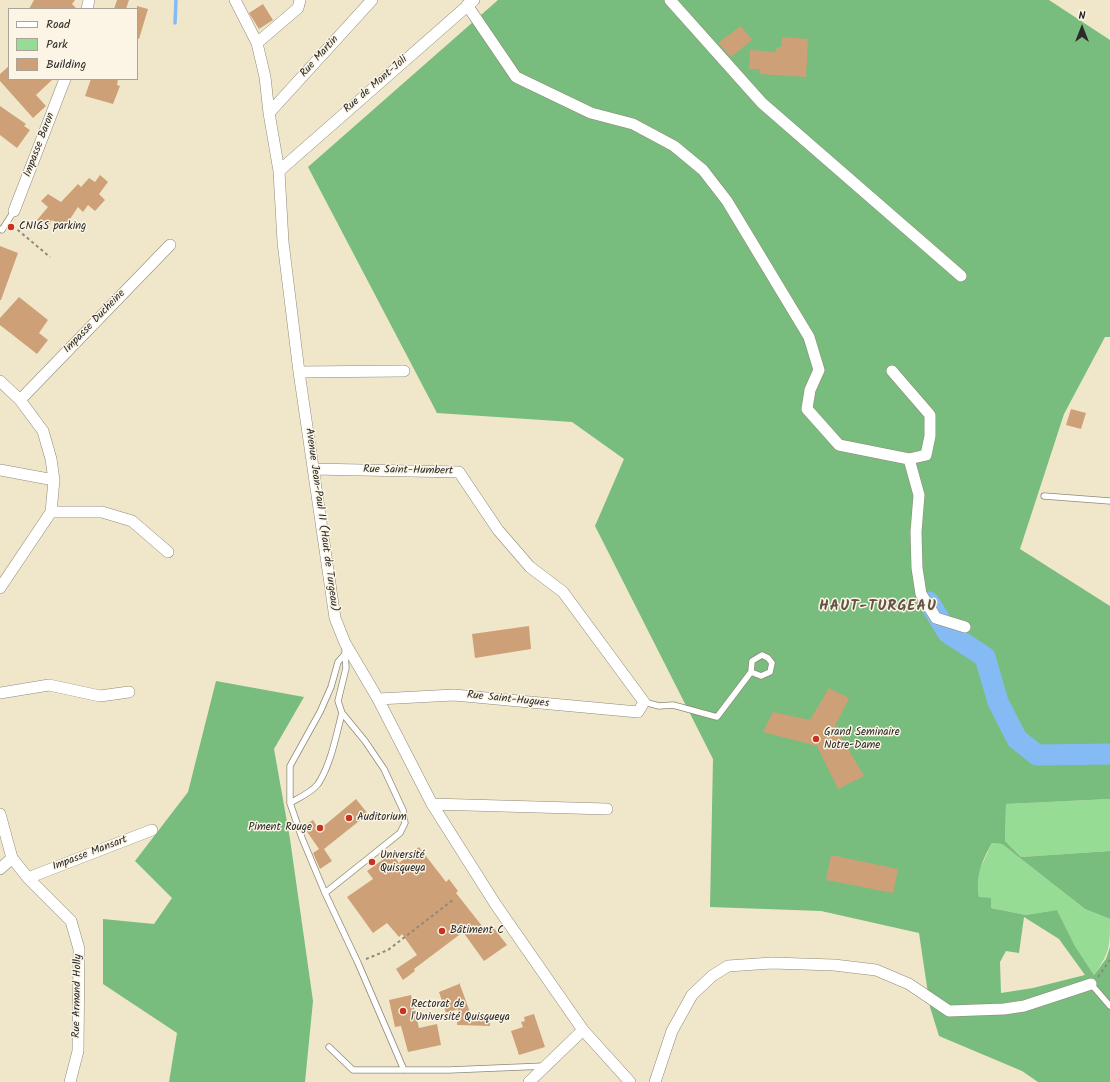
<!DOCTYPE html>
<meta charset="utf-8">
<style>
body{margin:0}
#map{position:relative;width:1110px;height:1082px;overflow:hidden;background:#f0e7ca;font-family:Kalam,sans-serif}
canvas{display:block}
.legend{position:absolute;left:8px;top:8px;width:130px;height:72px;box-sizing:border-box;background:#fcf5e5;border:1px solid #a8a49b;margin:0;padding:5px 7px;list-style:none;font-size:12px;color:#2b2b2b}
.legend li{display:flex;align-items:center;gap:8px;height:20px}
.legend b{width:20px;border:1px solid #a8a49b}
.north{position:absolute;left:1062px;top:8px;width:40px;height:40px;-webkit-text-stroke:3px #fcf5e5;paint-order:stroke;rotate:0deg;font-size:11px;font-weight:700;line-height:16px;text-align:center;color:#2b2b2b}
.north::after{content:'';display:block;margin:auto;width:14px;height:18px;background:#2b2b2b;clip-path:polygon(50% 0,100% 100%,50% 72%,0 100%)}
</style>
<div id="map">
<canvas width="1110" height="1082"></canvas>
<ul class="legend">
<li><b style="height:5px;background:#fff"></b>Road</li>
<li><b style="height:11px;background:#96dc95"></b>Park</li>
<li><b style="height:11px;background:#cea078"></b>Building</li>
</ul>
<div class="north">N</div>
</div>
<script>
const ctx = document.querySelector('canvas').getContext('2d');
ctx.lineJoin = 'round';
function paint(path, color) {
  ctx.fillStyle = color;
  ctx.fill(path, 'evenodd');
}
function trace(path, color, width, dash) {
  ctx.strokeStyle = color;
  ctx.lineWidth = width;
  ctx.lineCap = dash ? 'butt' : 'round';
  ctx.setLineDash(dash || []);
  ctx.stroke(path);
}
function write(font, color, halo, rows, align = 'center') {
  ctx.font = font + ' Kalam,sans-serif';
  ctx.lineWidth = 3;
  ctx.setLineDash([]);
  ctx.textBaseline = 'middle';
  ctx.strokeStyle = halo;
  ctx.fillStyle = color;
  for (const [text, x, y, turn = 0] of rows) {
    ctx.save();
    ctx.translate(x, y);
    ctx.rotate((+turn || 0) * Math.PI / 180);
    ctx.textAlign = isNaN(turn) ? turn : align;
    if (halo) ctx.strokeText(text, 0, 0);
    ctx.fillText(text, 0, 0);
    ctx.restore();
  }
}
paint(new Path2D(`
 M 1110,799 L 1110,851 L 1021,857 L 1005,841 L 1006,804 Z
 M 992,843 L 1002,844 L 1085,909 L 1110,919 C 1110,947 1110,952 1094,975 L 1075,946 L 1057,910 L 1026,915 L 991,908 L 979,897 L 977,888 L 978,873 Z`), '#96dc95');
paint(new Path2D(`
 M 498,0 L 1049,0 L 1110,40 L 1110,337 L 1105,337 L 1064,414 L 1020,549 L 1110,606 L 1110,799 L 1006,804 L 1005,841 L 1021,857 L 1110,851 L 1110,919 L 1085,909 L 1002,844 L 992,843 C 982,861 975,876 979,897 L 991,898 L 991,908 L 1026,915 L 1057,910 L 1075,946 L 1094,975 L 1106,959 L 1110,947 L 1110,1082 L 1038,1082 L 1022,1071 L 939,1036 L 930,1007 L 919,933 L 821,911 L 710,907 L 713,759 L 595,526 L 624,459 L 572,422 L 437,413 L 308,167 ZM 1024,917 L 1059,939 L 1085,975 L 1033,988 L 1001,993 L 1000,962 L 1006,951 L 1019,953 Z
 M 216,681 L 304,697 L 274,749 L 290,839 L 313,1001 L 305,1082 L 169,1082 L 177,1033 L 103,984 L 103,919 L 154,924 L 172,898 L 135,861 L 188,792 Z`), '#78bc7e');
trace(new Path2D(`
 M 175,23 L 176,0`), '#85bbf4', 3.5);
trace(new Path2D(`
 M 929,602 L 948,633 L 985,657 L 998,702 L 1017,739 L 1037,755 L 1110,754`), '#85bbf4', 21);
paint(new Path2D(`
 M 34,0 L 75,0 L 72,4 L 77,9 L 29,9 Z
 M 117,0 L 129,0 L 126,9 L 114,9 Z
 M 263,4 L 273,20 L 259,29 L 249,13 Z
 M 137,6 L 148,9 L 139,39 L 137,38 Z
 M 741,26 L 752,40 L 731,57 L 718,43 Z
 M 782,37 L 808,39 L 806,77 L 759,74 L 760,69 L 749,69 L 750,50 L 776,52 L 777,47 L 781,47 Z
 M 9,66 L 9,79 L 53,79 L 36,95 L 46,106 L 33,118 L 0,81 L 0,74 Z
 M 91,79 L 118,79 L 117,85 L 120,86 L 113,104 L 85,96 Z
 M 0,106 L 26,124 L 24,126 L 30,130 L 17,148 L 0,135 Z
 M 100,175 L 108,182 L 99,194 L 105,200 L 95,211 L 88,205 L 83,212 L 78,207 L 64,228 L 52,220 L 46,229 L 37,220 L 48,207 L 41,201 L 48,194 L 61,202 L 78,184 L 81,187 L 89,178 L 95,182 Z
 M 0,246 L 18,253 L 1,300 L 0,300 Z
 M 19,297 L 48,320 L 39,333 L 48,340 L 37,354 L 0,325 L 0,318 Z
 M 1071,409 L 1086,413 L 1081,429 L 1066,425 Z
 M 529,626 L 531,649 L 475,658 L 472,634 Z
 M 829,688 L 849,698 L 835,726 L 864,776 L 838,789 L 817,746 L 763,732 L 773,712 L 810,720 Z
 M 356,799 L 368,814 L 324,849 L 332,861 L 320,869 L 313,853 L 319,849 L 303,826 L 313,820 L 319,830 Z
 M 419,847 L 446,882 L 449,879 L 458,891 L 456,893 L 486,931 L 493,927 L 507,945 L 484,961 L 463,932 L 414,969 L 415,971 L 403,980 L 396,969 L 417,955 L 402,934 L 399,937 L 387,923 L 373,933 L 347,897 L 373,879 L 367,871 L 392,853 L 399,863 Z
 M 831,855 L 898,869 L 893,893 L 826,880 Z
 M 459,982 L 471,1015 L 490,1015 L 490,1026 L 457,1025 L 458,1009 L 446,1013 L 439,992 L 459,984 Z
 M 411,995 L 419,1028 L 437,1024 L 441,1045 L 408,1052 L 401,1026 L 395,1027 L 389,1000 Z
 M 534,1014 L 545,1047 L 519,1055 L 511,1031 L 523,1027 L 521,1022 L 525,1021 L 524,1017 Z`), '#cea078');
const lane = new Path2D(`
 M 0,229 L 2,230 L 14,211
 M 1044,496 L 1110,501
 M 345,647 L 345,654 L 338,662 L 331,687 L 320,712 L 290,766 L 290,803 L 302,838 L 325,893 L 358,963 L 404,1070
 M 644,702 L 659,706 L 673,705 L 717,717 L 751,672 L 761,676 L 770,672 L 772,663 L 768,658 L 762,655 L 752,661 L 751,672
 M 290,803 C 299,798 312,792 318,784 C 331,764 336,736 342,713
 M 325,893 L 400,833 L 405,823 L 403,810 L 384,769 L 365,741 L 342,713 L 338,701 L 346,668 L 345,654
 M 1091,984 L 1110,1006
 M 329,1047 L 353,1070 L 449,1070 L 545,1066`);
const street = new Path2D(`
 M 235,0 L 257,43 L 265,77 L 269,113 L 279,171 L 283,242 L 299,372 L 335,618 L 345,643 L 378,699 L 432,804 L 496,905 L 583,1030 L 630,1082
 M 670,0 L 762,103 L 961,276
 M 467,5 L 516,77 L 591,113 L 633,124 L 674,146 L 703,170 L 727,201 L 809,337 L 819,370 L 810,390 L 807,409 L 839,445 L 909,459 L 926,455 L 930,436 L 930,415 L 892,371
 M 87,9 L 89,0
 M 257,43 L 298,8 L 300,0
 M 269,113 L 372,0
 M 279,171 L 474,0
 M 14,211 L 65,79
 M 299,372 L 404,371
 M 0,381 L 20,400 L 43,431 L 51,459 L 54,480 L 51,512 L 0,588
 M 20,400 L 170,245
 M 909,459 L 919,495 L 916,532 L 917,568 L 921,594 L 936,618 L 965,627
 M 313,469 L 459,472 L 498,530 L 530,567 L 563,592 L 644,702 L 638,712 L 454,695 L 378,699
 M 0,470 L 54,480
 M 51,512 L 102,512 L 132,521 L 168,552
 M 0,693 L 49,685 L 100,696 L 129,692
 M 432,804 L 607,809
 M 0,814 L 12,858 L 28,878 L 71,921 L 79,949 L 78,1051 L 70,1082
 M 0,869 L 12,858
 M 28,878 L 152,830
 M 529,1082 L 583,1030
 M 655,1082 L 672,1031 L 692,995 L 712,976 L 728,966 L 772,963 L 834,965 L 876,970 L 909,984 L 949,1011 L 1004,1009 L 1024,1006 L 1091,984`);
trace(lane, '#8e897a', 7);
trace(street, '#8e897a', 12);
trace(new Path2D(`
 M 13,226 L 50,257
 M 366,959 L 388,950 L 454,899
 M 1098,977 L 1110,960`), '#8e897a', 2, [3, 3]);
trace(lane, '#fff', 5.5);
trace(street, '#fff', 11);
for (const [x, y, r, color] of [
 [11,227,4,"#c8321e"],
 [816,739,4,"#c8321e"],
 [349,818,4,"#c8321e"],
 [320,828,4,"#c8321e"],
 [372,862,4,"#c8321e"],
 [442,931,4,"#c8321e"],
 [403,1011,4,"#c8321e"]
]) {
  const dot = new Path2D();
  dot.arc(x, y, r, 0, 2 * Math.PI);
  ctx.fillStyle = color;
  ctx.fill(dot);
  trace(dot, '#fcf5e5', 1.5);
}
write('11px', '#2b2b2b', '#fcf5e5', [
 ["Rue Martin",320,57,-48],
 ["Rue de Mont-Joli",376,85,-41],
 ["Impasse Baron",40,145,-69],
 ["Impasse Ducheine",95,322,-46],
 ["Rue Saint-Humbert",408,471,1],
 ["Avenue Jean-Paul II (Haut de Turgeau)",321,520,82],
 ["Rue Saint-Hugues",508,700,6],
 ["Impasse Mansart",90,854,-21],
 ["Rue Armand Holly",78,996,-89]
]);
write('11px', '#2b2b2b', '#fcf5e5', [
 ["CNIGS parking",19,227],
 ["Grand Seminaire",824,733],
 ["Notre-Dame",824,746],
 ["Auditorium",357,818],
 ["Piment Rouge",312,828,"right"],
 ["Université",380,856],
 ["Quisqueya",380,869],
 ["Bâtiment C",450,931],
 ["Rectorat de",411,1005],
 ["l'Université Quisqueya",411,1018]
], 'left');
ctx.letterSpacing = '1px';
write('bold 15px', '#645446', '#fcf5e5', [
 ["HAUT-TURGEAU",878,607]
]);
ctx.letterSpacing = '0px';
</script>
